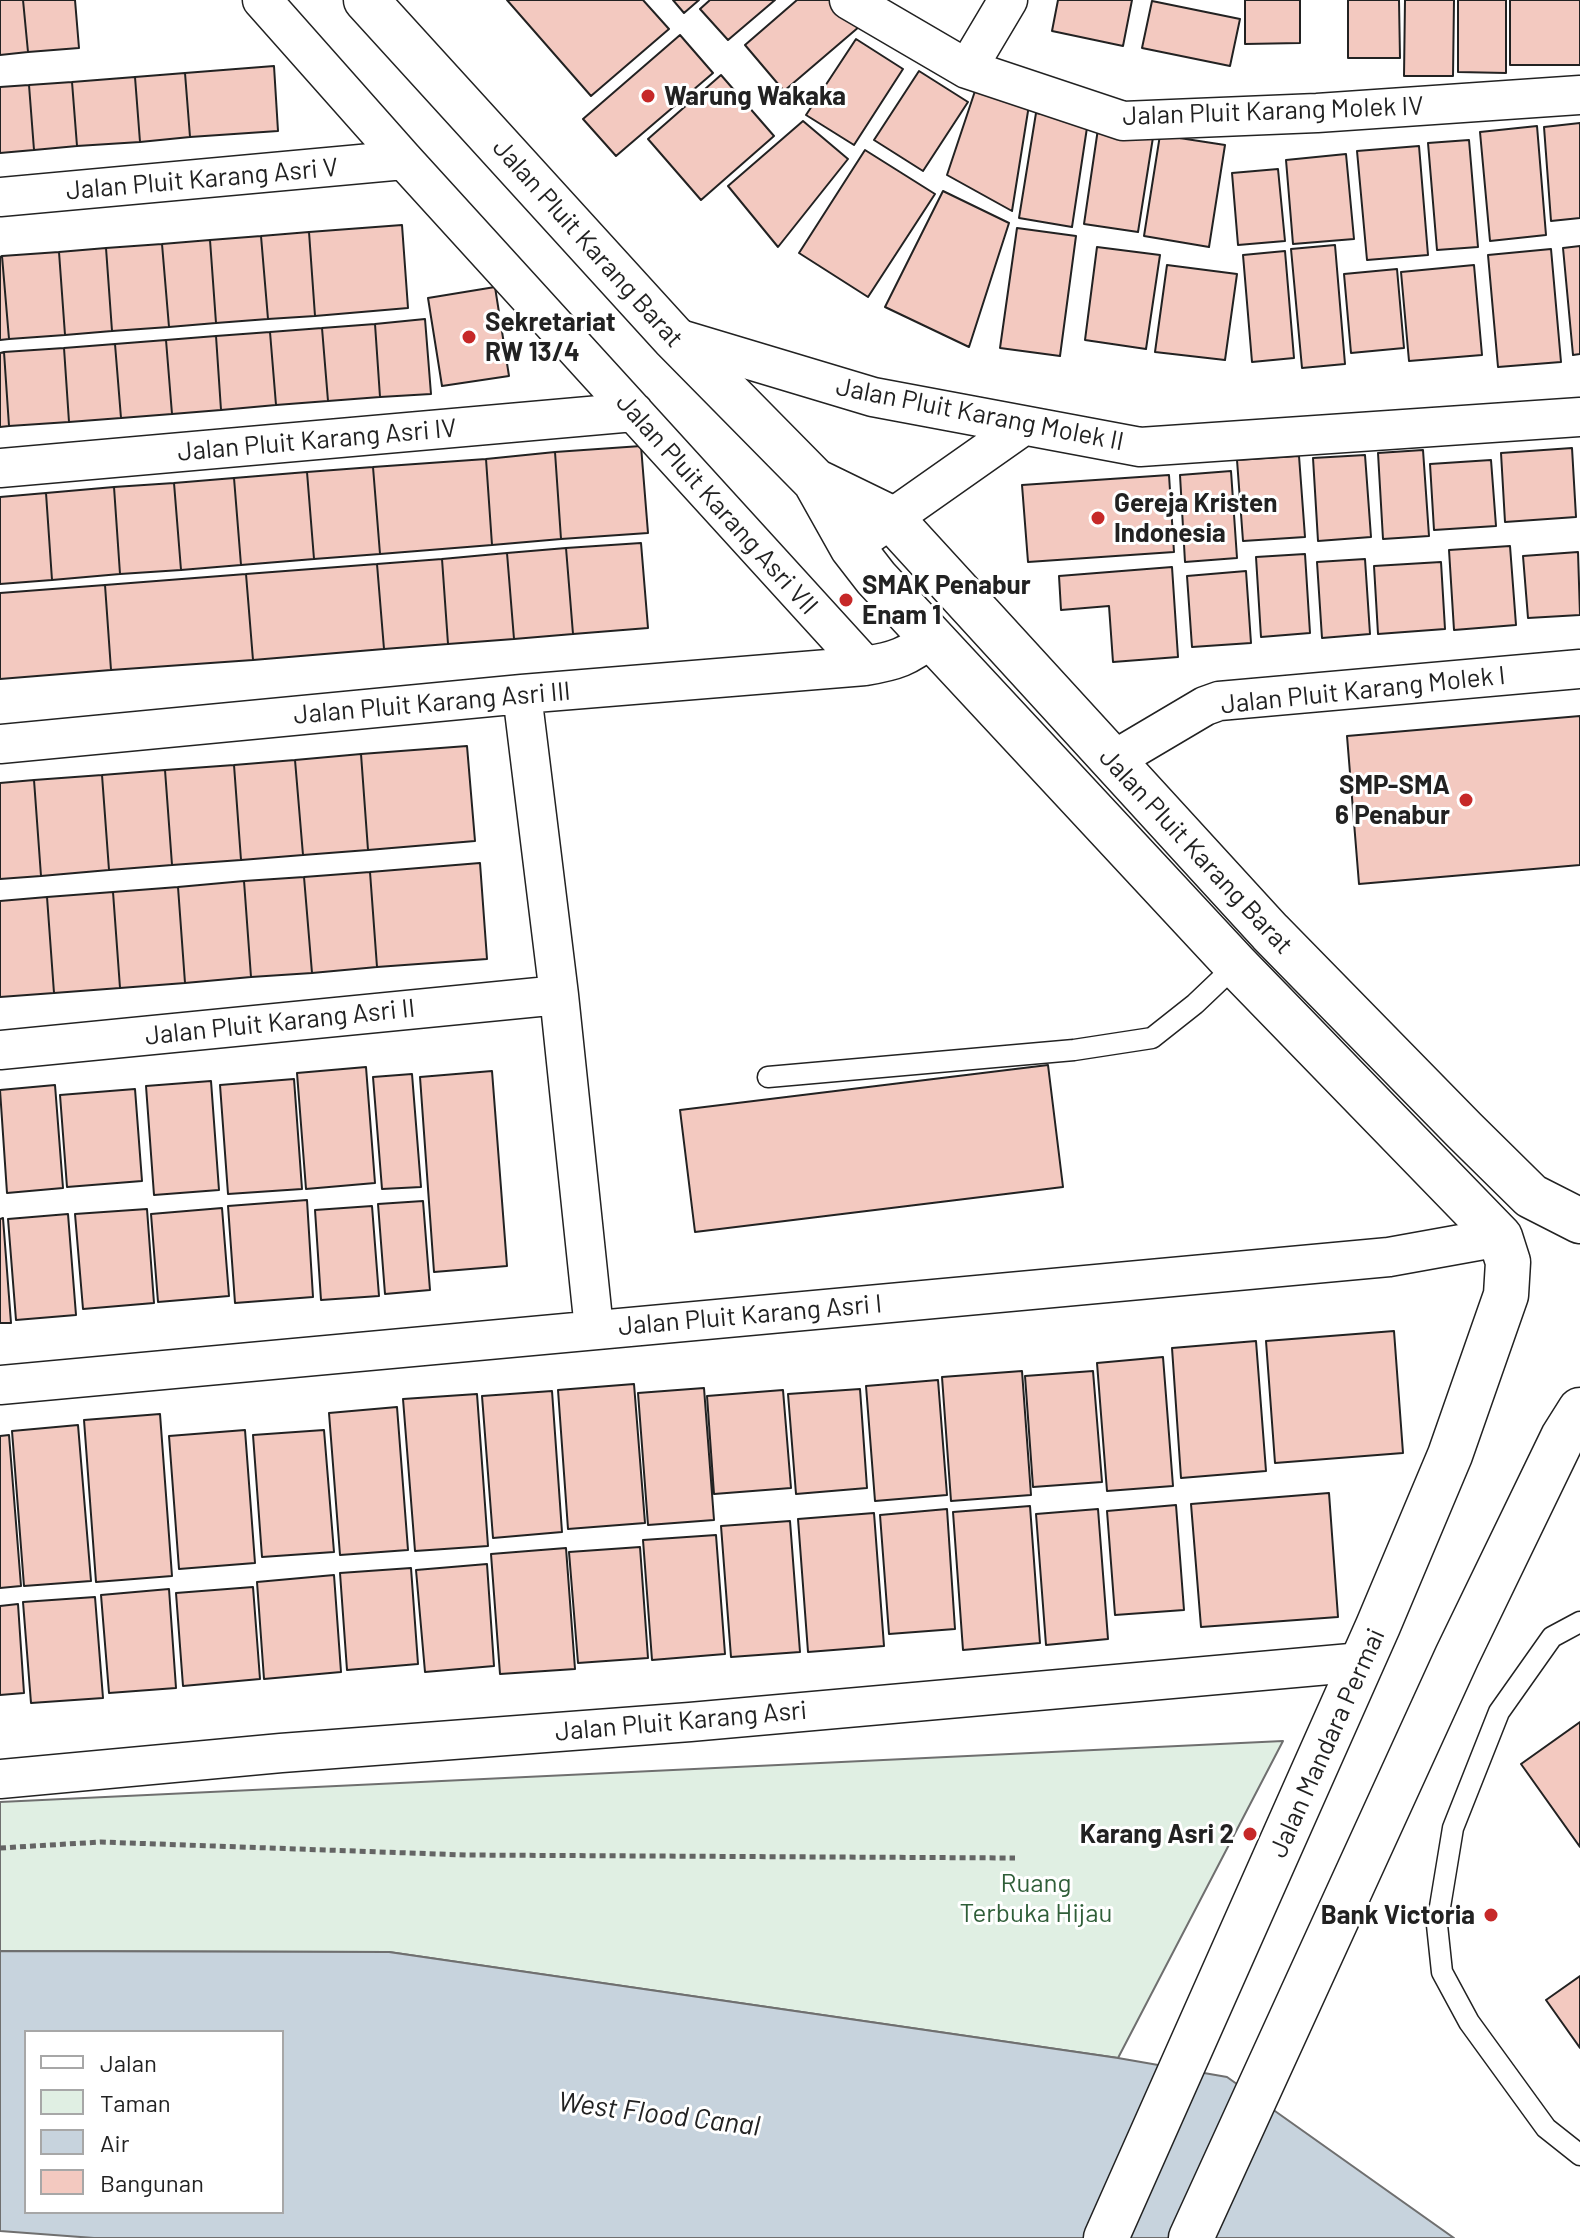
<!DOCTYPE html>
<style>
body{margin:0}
#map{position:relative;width:1580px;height:2238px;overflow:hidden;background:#fff;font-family:Barlow,sans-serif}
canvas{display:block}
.legend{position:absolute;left:24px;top:2030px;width:260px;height:184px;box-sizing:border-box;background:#fff;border:2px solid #a7a7a7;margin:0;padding:10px 14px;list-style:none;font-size:24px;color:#222}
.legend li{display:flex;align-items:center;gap:16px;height:40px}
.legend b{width:40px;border:2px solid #a7a7a7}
</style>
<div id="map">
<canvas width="1580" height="2238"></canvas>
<ul class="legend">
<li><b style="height:10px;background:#fff"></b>Jalan</li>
<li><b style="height:22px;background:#e0efe3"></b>Taman</li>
<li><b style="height:22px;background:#c7d3dd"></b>Air</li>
<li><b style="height:22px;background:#f3c9c0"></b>Bangunan</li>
</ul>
</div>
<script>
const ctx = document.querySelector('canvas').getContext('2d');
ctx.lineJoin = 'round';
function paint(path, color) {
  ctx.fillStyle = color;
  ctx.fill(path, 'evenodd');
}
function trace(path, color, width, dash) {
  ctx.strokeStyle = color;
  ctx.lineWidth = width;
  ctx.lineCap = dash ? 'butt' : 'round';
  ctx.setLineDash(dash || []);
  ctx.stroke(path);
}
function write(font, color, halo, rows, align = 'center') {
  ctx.font = font + ' Barlow,sans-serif';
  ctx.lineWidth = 6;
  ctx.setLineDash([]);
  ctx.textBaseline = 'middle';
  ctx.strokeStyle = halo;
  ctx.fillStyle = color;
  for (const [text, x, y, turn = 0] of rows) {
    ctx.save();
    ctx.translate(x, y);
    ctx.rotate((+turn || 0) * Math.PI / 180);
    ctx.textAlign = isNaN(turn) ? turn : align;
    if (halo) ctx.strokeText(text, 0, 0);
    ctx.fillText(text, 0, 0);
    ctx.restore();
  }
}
const green = new Path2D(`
 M 1283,1741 L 1118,2058 L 389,1952 L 0,1951 L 0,1802 Z`);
paint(green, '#e0efe3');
trace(green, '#6f6f6f', 2);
const water = new Path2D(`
 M 0,1951 L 389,1952 L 1118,2058 L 1227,2077 L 1454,2238 L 94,2238 L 0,2231 ZM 26,2032 L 282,2032 L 282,2212 L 26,2212 Z`);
paint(water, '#c7d3dd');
trace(water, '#6f6f6f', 2);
const building = new Path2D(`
 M 0,0 L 23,0 L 28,52 L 0,55 Z
 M 23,0 L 75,0 L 79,48 L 28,52 Z
 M 507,0 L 643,0 L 669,29 L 591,96 Z
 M 673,0 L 699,0 L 684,13 Z
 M 710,0 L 775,0 L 728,40 L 700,9 Z
 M 797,0 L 837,0 L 860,26 L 784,91 L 745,45 Z
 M 1058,0 L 1132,0 L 1123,46 L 1052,31 Z
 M 1245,0 L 1300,0 L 1300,43 L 1245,44 Z
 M 1348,0 L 1399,0 L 1400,58 L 1348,58 Z
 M 1405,0 L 1454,0 L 1453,76 L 1404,76 Z
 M 1458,0 L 1506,0 L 1506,73 L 1458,72 Z
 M 1510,0 L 1580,0 L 1580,65 L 1510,65 Z
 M 1152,1 L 1240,19 L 1230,66 L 1142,48 Z
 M 680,35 L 713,73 L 616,156 L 583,119 Z
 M 856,39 L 903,69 L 854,145 L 806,115 Z
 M 274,66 L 278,131 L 190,137 L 185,73 Z
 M 919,71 L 968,102 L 923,171 L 874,140 Z
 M 185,73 L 190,137 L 140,142 L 135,77 Z
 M 721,75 L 774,136 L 701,200 L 648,139 Z
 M 135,77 L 140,142 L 77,146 L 72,82 Z
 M 72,82 L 77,146 L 34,150 L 29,85 Z
 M 29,85 L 34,150 L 0,153 L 0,87 Z
 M 976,88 L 1029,105 L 1012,211 L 947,175 Z
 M 1036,113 L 1088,121 L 1072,227 L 1019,218 Z
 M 803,121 L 848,159 L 778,247 L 728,186 Z
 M 1099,122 L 1154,131 L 1138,232 L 1084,224 Z
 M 1580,123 L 1580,218 L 1551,221 L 1544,127 Z
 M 1537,126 L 1546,235 L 1490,241 L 1480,132 Z
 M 1160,135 L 1225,145 L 1209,247 L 1144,236 Z
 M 1469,140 L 1478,247 L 1437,250 L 1428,143 Z
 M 1419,146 L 1428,255 L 1367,260 L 1357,151 Z
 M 865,150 L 935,194 L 868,297 L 799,253 Z
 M 1346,154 L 1354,239 L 1293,244 L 1286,160 Z
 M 1278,169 L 1285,241 L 1238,245 L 1232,173 Z
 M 943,191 L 1009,223 L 969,347 L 885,307 Z
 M 402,225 L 408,308 L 315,316 L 309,232 Z
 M 1017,228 L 1076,236 L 1060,356 L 1000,348 Z
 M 309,232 L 315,316 L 268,319 L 261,236 Z
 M 261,236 L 268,319 L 216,323 L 210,240 Z
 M 210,240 L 216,323 L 169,327 L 162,244 Z
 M 162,244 L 169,327 L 112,331 L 106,248 Z
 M 1335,245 L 1345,364 L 1302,368 L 1291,249 Z
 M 1580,246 L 1580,354 L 1573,355 L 1563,248 Z
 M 1097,247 L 1160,255 L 1146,349 L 1085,340 Z
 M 106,248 L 112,331 L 65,335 L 59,252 Z
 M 1551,249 L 1561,362 L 1498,367 L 1488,255 Z
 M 1285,251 L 1294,358 L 1252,362 L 1243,255 Z
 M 59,252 L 65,335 L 9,339 L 2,256 Z
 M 2,256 L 9,339 L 0,340 L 0,257 Z
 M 1167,265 L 1237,274 L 1225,360 L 1155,352 Z
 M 1474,265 L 1482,355 L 1409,361 L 1401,272 Z
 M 1397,269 L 1404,348 L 1351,353 L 1344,274 Z
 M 495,287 L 509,376 L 442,386 L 428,298 Z
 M 425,319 L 431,394 L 380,397 L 375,324 Z
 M 375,324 L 380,397 L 328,401 L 322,328 Z
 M 322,328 L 328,401 L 276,405 L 270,332 Z
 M 270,332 L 276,405 L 221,410 L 216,336 Z
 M 216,336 L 221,410 L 172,414 L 166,340 Z
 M 166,340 L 172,414 L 121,418 L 115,344 Z
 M 115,344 L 121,418 L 69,422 L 64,348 Z
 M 64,348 L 69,422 L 9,426 L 4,352 Z
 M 4,352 L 9,426 L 0,427 L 0,353 Z
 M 641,446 L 648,533 L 561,539 L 555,452 Z
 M 1572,448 L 1576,517 L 1505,522 L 1501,453 Z
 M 1423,450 L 1429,536 L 1383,539 L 1378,453 Z
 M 555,452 L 561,539 L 492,545 L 486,459 Z
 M 1365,455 L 1371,537 L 1318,541 L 1313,458 Z
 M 1299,456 L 1305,537 L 1243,541 L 1237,460 Z
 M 486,459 L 492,545 L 380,554 L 373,467 Z
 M 1491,460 L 1496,526 L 1434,530 L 1430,464 Z
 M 373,467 L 380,554 L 314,559 L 307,472 Z
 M 1231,471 L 1237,558 L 1185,562 L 1180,475 Z
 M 307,472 L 314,559 L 241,565 L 234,478 Z
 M 1169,475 L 1174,552 L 1028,562 L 1022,485 Z
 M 234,478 L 241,565 L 181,570 L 174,483 Z
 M 174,483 L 181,570 L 120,574 L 114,487 Z
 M 114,487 L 120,574 L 52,580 L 46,493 Z
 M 46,493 L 52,580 L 0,584 L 0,497 Z
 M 641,543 L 648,628 L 573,634 L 566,548 Z
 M 1510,546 L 1516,625 L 1454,630 L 1449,550 Z
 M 566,548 L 573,634 L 514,639 L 507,553 Z
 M 1578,552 L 1580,615 L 1528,618 L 1523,556 Z
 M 507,553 L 514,639 L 448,644 L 442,559 Z
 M 1305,554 L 1310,633 L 1261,637 L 1256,557 Z
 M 442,559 L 448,644 L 384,649 L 377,564 Z
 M 1365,559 L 1370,634 L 1322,638 L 1317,562 Z
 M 1441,562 L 1445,629 L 1378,634 L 1374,566 Z
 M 377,564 L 384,649 L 253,660 L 246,574 Z
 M 1172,567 L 1178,657 L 1113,662 L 1109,606 L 1061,610 L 1059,576 Z
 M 1246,571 L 1251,643 L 1192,647 L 1187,576 Z
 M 246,574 L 253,660 L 111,670 L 105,585 Z
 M 105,585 L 111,670 L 0,679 L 0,593 Z
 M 1580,716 L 1580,865 L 1359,884 L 1347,736 Z
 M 467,746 L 475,841 L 368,850 L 361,754 Z
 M 361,754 L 368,850 L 303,855 L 295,760 Z
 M 295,760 L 303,855 L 241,860 L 234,765 Z
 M 234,765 L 241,860 L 172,865 L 165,770 Z
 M 165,770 L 172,865 L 109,870 L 102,775 Z
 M 102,775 L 109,870 L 41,876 L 34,780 Z
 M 34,780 L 41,876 L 0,879 L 0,783 Z
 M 480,863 L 487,959 L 377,967 L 370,872 Z
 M 370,872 L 377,967 L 312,973 L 304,877 Z
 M 304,877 L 312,973 L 251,977 L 244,881 Z
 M 244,881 L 251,977 L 185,983 L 178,887 Z
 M 178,887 L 185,983 L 120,988 L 113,892 Z
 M 113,892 L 120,988 L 54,993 L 47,897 Z
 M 47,897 L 54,993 L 0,997 L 0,901 Z
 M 1048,1065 L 1063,1187 L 695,1232 L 680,1110 Z
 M 366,1067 L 375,1183 L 306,1189 L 297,1073 Z
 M 492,1071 L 507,1266 L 434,1272 L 420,1077 Z
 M 412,1074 L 421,1187 L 382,1189 L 373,1077 Z
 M 294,1079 L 302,1189 L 228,1194 L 220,1085 Z
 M 211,1081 L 219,1190 L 154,1195 L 146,1086 Z
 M 55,1085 L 63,1188 L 7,1193 L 0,1090 Z
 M 135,1089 L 142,1181 L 67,1187 L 60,1095 Z
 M 307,1200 L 313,1297 L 235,1303 L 228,1206 Z
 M 423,1201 L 430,1290 L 385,1294 L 378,1204 Z
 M 372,1206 L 379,1296 L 321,1300 L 315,1210 Z
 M 222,1208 L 229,1296 L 158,1302 L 151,1214 Z
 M 147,1209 L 154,1303 L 83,1309 L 75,1214 Z
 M 68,1214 L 76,1315 L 16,1320 L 8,1219 Z
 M 3,1218 L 11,1323 L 0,1323 L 0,1219 Z
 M 1394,1331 L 1403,1453 L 1275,1463 L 1266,1341 Z
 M 1256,1341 L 1266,1471 L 1181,1478 L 1172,1348 Z
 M 1163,1357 L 1173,1486 L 1107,1491 L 1097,1363 Z
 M 1022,1371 L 1031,1495 L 951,1501 L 942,1377 Z
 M 1093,1371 L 1102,1482 L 1033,1487 L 1025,1376 Z
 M 938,1380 L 947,1495 L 875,1501 L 866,1386 Z
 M 634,1384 L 645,1523 L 568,1529 L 558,1390 Z
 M 704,1388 L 714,1520 L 648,1525 L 638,1393 Z
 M 860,1389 L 867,1488 L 796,1494 L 788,1394 Z
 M 783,1390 L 791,1488 L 714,1494 L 707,1396 Z
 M 552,1391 L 562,1532 L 493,1538 L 482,1396 Z
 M 477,1394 L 488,1546 L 415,1551 L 403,1399 Z
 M 397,1407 L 408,1550 L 340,1555 L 329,1413 Z
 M 160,1414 L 172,1576 L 96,1582 L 84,1420 Z
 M 78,1425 L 91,1581 L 24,1586 L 12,1431 Z
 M 245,1430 L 255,1563 L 179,1569 L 169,1436 Z
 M 324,1430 L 334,1552 L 262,1557 L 253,1435 Z
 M 9,1435 L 21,1586 L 0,1588 L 0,1436 Z
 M 1329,1493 L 1338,1617 L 1201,1627 L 1191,1504 Z
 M 1176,1505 L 1184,1610 L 1115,1615 L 1107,1511 Z
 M 1030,1506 L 1040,1643 L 963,1650 L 953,1512 Z
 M 947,1509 L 955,1629 L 889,1634 L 880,1515 Z
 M 1098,1509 L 1108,1639 L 1046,1645 L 1036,1514 Z
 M 874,1513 L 884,1646 L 808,1652 L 798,1519 Z
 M 790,1521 L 800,1652 L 731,1657 L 721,1526 Z
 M 716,1535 L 725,1654 L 652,1660 L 643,1540 Z
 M 640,1547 L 648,1658 L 578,1663 L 569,1552 Z
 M 566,1548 L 575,1669 L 500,1674 L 491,1554 Z
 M 487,1564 L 494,1666 L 425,1672 L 416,1570 Z
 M 411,1568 L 418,1664 L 347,1670 L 340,1573 Z
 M 334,1575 L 341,1672 L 264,1679 L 257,1582 Z
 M 253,1587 L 260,1679 L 183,1686 L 176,1593 Z
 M 169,1589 L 176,1688 L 109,1693 L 101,1595 Z
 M 95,1597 L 103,1698 L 31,1703 L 23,1602 Z
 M 18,1604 L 24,1693 L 0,1695 L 0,1606 Z
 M 1580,1722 L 1580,1847 L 1521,1764 Z
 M 1580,1976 L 1580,2048 L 1546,2000 Z`);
paint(building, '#f3c9c0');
trace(building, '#222', 2);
const service = new Path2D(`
 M 768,1077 L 1074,1050 L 1152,1038 L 1195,1004 L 1236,965
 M 1580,1622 L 1552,1637 L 1499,1712 L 1453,1828 L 1437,1925 L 1442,1972 L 1469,2022 L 1546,2128 L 1580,2155`);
const minor = new Path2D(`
 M 262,0 L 404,160 L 865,666
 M 849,0 L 967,69 L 1123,121 L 1317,113 L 1580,95
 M 967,69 L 1008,0
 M 0,197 L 404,160
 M 673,337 L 873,397 L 1140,447 L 1580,417
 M 0,468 L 634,412
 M 868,535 L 1023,426
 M 522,694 L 559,995 L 594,1329
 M 0,744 L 522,694 L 865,666 C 895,661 908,657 932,637
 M 1112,761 L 1205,706 L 1219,701 L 1580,669
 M 0,1050 L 559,995
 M 0,1385 L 1389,1257 L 1500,1237
 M 0,1779 L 281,1753 L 690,1722 L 1362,1662`);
const tertiary = new Path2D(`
 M 366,0 L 673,337 L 815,481 L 852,547 L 876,578 L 1236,965 L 1500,1237 L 1508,1262 L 1506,1295 L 1450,1455 L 1378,1626 L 1106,2238
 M 815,481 L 891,518 L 1270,932 L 1464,1130 L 1531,1196 L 1580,1221
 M 1191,2238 L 1457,1656 L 1563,1437 L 1580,1410`);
trace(service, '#222', 23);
trace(minor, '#222', 41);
trace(tertiary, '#222', 47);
trace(new Path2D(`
 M 0,1848 L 101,1842 L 466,1855 L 1015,1858`), '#646464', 5, [6, 4]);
trace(service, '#fff', 20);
trace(minor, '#fff', 38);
trace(tertiary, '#fff', 44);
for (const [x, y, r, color] of [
 [648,96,8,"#c62828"],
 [469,337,8,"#c62828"],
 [1098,518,8,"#c62828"],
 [846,600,8,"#c62828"],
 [1466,800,8,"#c62828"],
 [1250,1834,8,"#c62828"],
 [1491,1915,8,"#c62828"]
]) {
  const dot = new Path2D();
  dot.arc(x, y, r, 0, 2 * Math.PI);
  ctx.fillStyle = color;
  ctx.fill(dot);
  trace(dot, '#fff', 3);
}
write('bold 26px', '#222', '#fff', [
 ["Warung Wakaka",664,96],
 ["Sekretariat",485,322],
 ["RW 13/4",485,352],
 ["Gereja Kristen",1114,503],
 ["Indonesia",1114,533],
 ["SMAK Penabur",862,585],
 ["Enam 1",862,615],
 ["SMP-SMA",1450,785,"right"],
 ["6 Penabur",1450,815,"right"],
 ["Karang Asri 2",1234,1834,"right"],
 ["Bank Victoria",1475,1915,"right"]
], 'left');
write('26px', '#222', '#fff', [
 ["Jalan Pluit Karang Molek IV",1273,111,-2],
 ["Jalan Pluit Karang Asri V",202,179,-5],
 ["Jalan Pluit Karang Barat",588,243,48],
 ["Jalan Pluit Karang Molek II",980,414,11],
 ["Jalan Pluit Karang Asri IV",317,440,-5],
 ["Jalan Pluit Karang Asri VII",717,504,48],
 ["Jalan Pluit Karang Molek I",1363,690,-6],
 ["Jalan Pluit Karang Asri III",432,703,-5],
 ["Jalan Pluit Karang Barat",1196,851,47],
 ["Jalan Pluit Karang Asri II",280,1022,-6],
 ["Jalan Pluit Karang Asri I",750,1315,-5],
 ["Jalan Pluit Karang Asri",681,1721,-5],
 ["Jalan Mandara Permai",1327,1743,-66]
]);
write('26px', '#2f5e38', '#fff', [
 ["Ruang",1036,1883],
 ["Terbuka Hijau",1036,1913]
]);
write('italic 28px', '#222', '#fff', [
 ["West Flood Canal",659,2114,7]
]);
</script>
